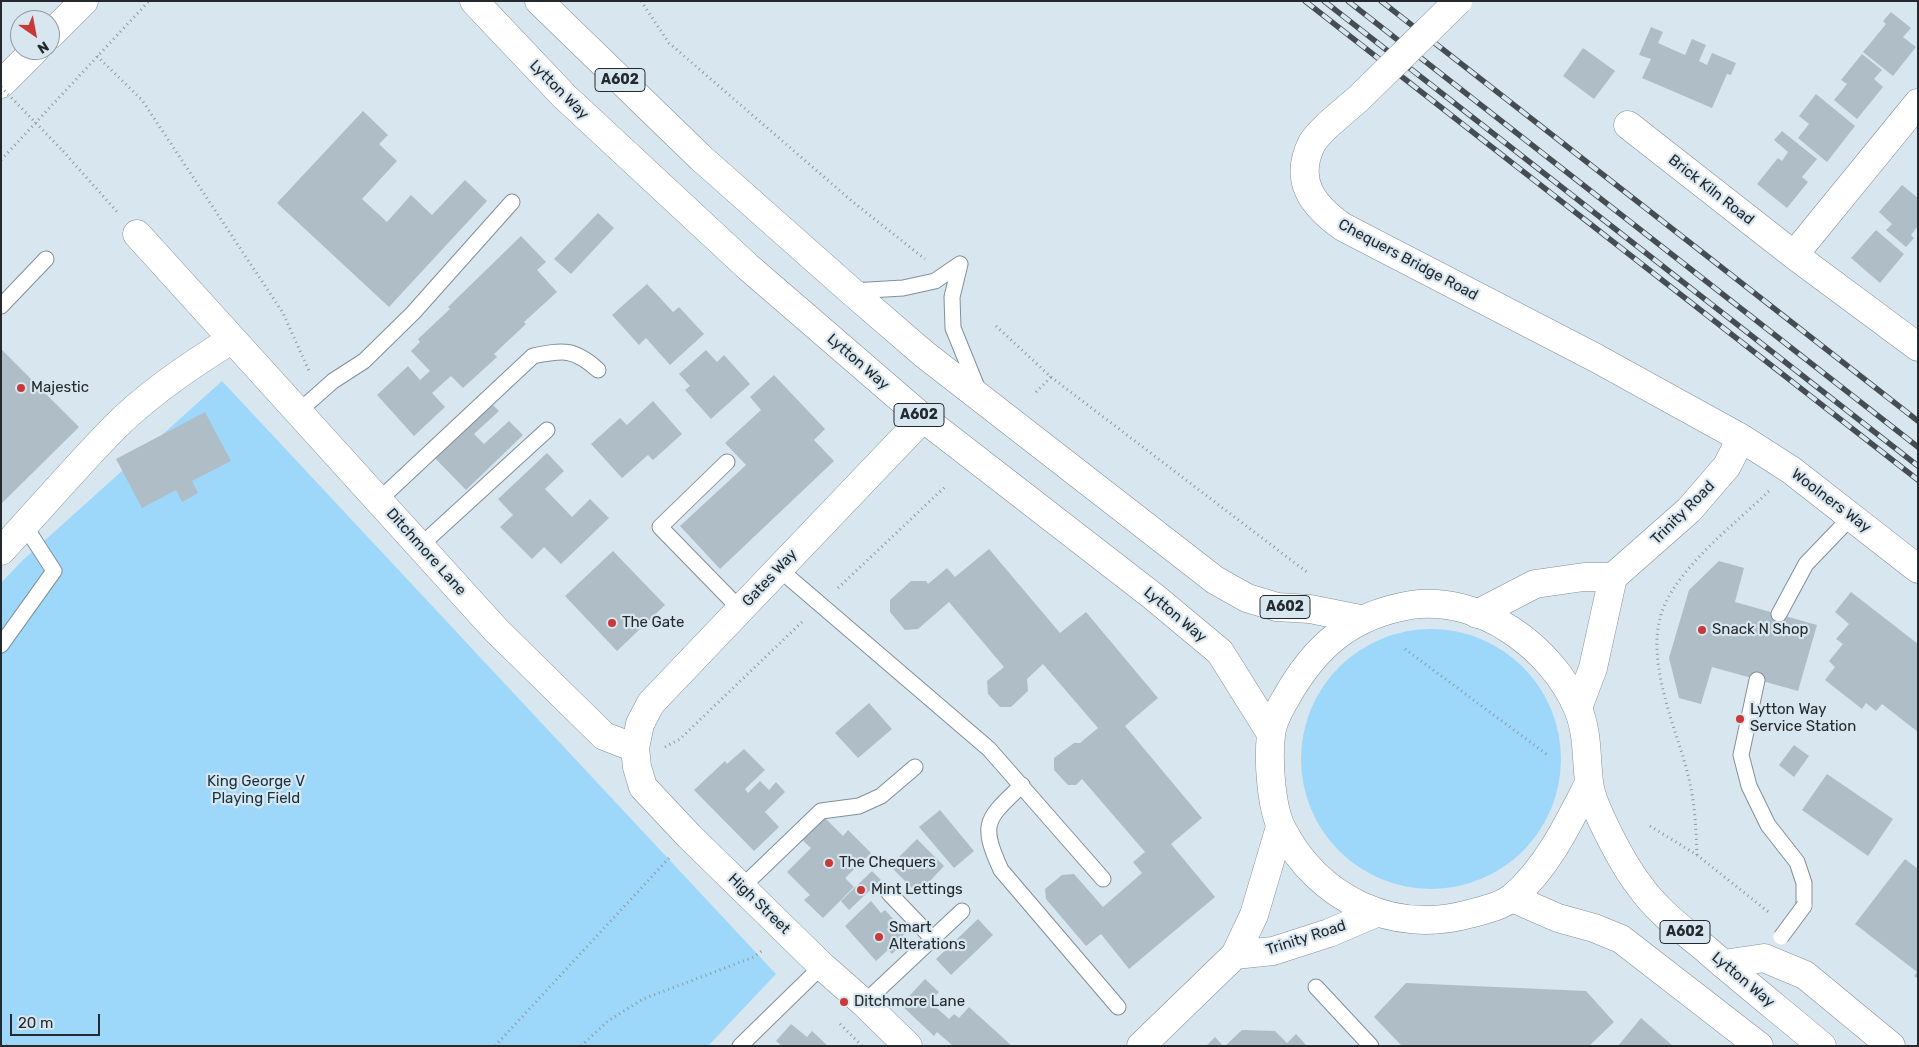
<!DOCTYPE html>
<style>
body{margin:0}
#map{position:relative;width:1919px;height:1047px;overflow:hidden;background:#d8e6f0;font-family:Rubik,sans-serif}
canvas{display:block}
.frame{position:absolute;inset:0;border:2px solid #23292c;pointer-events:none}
.north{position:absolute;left:10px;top:10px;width:50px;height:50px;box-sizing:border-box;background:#d8e6f0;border:1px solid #909aa2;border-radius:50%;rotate:147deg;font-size:14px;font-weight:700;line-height:20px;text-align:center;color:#23292c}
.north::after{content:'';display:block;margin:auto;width:18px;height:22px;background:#c83939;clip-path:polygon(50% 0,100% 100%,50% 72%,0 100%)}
.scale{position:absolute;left:10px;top:1014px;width:90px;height:22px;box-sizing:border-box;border:2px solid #23292c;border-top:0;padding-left:6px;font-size:15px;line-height:18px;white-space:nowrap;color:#23292c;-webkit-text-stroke:4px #d8e6f0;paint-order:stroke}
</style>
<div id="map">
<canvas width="1919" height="1047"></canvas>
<div class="frame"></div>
<div class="north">N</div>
<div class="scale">20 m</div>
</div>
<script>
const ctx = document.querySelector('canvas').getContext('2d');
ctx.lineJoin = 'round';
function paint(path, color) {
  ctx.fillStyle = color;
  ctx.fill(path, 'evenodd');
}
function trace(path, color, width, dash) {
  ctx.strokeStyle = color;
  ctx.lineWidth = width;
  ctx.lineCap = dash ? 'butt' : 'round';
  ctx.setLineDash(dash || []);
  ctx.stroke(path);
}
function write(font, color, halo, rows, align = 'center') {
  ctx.font = font + ' Rubik,sans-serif';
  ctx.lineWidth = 4.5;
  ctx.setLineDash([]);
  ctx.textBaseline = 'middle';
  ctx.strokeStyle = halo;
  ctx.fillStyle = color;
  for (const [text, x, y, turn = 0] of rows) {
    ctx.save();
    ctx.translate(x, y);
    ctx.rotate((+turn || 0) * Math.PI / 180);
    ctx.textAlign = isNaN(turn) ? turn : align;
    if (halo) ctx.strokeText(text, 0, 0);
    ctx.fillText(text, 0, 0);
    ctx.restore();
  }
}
paint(new Path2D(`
 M 222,381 L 776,974 L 708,1046 L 1,1046 L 1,583 L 23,560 Z
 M1301 759a130 130 0 1 1 260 0a130 130 0 1 1-260 0Z`), '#9dd8fb');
paint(new Path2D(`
 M 1891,12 L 1911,28 L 1903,37 L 1916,47 L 1893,76 L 1863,52 L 1886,24 L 1883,21 Z
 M 1651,27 L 1663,32 L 1658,43 L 1685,55 L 1692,39 L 1706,45 L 1699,61 L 1707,65 L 1712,53 L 1736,63 L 1731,75 L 1727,74 L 1712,108 L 1642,78 L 1651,59 L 1639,55 Z
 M 1583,48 L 1615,71 L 1594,99 L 1563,76 Z
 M 1862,54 L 1882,70 L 1874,79 L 1883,87 L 1857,119 L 1834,100 L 1847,84 L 1841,80 Z
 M 1816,94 L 1855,126 L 1827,162 L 1798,138 L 1809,124 L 1799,116 Z
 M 363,111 L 388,135 L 379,144 L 397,161 L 362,199 L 387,222 L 411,195 L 432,215 L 465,180 L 487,201 L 389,307 L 277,203 Z
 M 1782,131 L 1817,159 L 1802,177 L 1808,182 L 1787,208 L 1757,184 L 1778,158 L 1782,161 L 1788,152 L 1774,140 Z
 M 1902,185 L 1918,198 L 1918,226 L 1911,235 L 1914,238 L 1906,247 L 1886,230 L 1892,224 L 1879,212 Z
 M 598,213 L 614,228 L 571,274 L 554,259 Z
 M 1876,230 L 1904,254 L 1880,283 L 1851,258 Z
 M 521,236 L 546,262 L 537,270 L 557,292 L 524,322 L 526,324 L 494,354 L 497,357 L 463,388 L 451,376 L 432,393 L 445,407 L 414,436 L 377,395 L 408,366 L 420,380 L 430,371 L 411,351 L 420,342 L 418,339 L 450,309 L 448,307 Z
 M 647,284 L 673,312 L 679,307 L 704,334 L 670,365 L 646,338 L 639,345 L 612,315 Z
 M 1,349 L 79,427 L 1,504 Z
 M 706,350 L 717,362 L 724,355 L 750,384 L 711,419 L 685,390 L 690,386 L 679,374 Z
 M 774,375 L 825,429 L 814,440 L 834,461 L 720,569 L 680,526 L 746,465 L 725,443 L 761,410 L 750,397 Z
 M 487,399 L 499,411 L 474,434 L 484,444 L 509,421 L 523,435 L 466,490 L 430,453 Z
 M 653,401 L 682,434 L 653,460 L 648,455 L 622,478 L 591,444 L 620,418 L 627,425 Z
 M 205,412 L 231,461 L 192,481 L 198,493 L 182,502 L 176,490 L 142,508 L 116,459 Z
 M 547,453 L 564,471 L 545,489 L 572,517 L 590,499 L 609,518 L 561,564 L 544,547 L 532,559 L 500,527 L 513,515 L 498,499 Z
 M 989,549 L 1060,633 L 1086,612 L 1158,698 L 1125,726 L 1202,818 L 1171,844 L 1215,897 L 1129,969 L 1101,934 L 1086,946 L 1046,899 L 1045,889 L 1062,875 L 1074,874 L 1103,907 L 1142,873 L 1133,862 L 1145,852 L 1082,779 L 1076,785 L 1068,785 L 1054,770 L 1054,758 L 1074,743 L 1080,743 L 1098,728 L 1043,664 L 1027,679 L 1028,691 L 1011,707 L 1000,707 L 988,694 L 987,681 L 1004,667 L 949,602 L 918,629 L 905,630 L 890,612 L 890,600 L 911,581 L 926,581 L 928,584 L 947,568 L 955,577 Z
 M 613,551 L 665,605 L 617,651 L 565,596 Z
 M 1719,561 L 1744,568 L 1735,602 L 1817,625 L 1798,691 L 1712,667 L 1701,704 L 1679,698 L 1669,658 L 1689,590 Z
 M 1851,592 L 1918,644 L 1918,732 L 1882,704 L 1876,711 L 1866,703 L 1862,709 L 1825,680 L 1835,667 L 1829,661 L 1843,644 L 1836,639 L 1849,624 L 1835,612 Z
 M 869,703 L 892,729 L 858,758 L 835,733 Z
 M 1794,745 L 1809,756 L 1794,777 L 1779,765 Z
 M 744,749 L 765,770 L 745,789 L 748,793 L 760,781 L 769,790 L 776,782 L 785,792 L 765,812 L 779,827 L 754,851 L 694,790 L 725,761 L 727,764 Z
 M 1827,774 L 1893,819 L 1868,856 L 1802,810 Z
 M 940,810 L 974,851 L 954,868 L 919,827 Z
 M 824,817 L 843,836 L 848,830 L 871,853 L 845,878 L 854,887 L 823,918 L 804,900 L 810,895 L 787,872 L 811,848 L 802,840 Z
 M 917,839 L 944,866 L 918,894 L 890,866 Z
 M 1905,859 L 1918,869 L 1918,979 L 1914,976 L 1917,972 L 1855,924 Z
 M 872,871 L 881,880 L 849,910 L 841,901 Z
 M 871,901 L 881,913 L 885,910 L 906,933 L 897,940 L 901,945 L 892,954 L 888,950 L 876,961 L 845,926 Z
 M 978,919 L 993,935 L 951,975 L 936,959 Z
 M 925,979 L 939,992 L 930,1002 L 949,1019 L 954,1014 L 959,1018 L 969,1007 L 1012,1046 L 953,1046 L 937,1032 L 934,1036 L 901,1005 Z
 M 1406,983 L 1586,991 L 1614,1022 L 1589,1046 L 1402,1046 L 1374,1017 Z
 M 1641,1018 L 1673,1046 L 1618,1046 Z
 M 791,1024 L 807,1037 L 812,1031 L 828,1046 L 782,1046 L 776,1041 Z
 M 1242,1030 L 1275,1031 L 1287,1043 L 1296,1034 L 1307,1046 L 1225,1046 Z
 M 1215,1037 L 1223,1046 L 1206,1046 Z`), '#afbdc6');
const lane = new Path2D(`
 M 960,264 L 952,297 L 953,328 L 979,392
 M 852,291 L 903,288 L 935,281 L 960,264
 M 1,306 L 46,259
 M 298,412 L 333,381 L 364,361 L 413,313 L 512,202
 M 727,462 L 660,527 L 740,609
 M 379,500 L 533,356 C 563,350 574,348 598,370
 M 420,546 L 547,430
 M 779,569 L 989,749 L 1103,879
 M 1779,614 L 1806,564 L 1852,516
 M 1,645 L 54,571 L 25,526
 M 1757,680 L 1741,755 L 1749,786 L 1768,825 L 1797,862 L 1804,883 L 1804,906
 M 1022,785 C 987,819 979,822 1001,870 L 1118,1007
 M 742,887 L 821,811 L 859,806 L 881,796 L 915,767
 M 889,893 L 933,939
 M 1316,987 L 1371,1046
 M 864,1003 L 962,911
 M 740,1046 L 822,966`);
const street = new Path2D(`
 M 1918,103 L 1794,255 L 1918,347
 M 1330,123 C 1324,129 1316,136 1312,143 C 1293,181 1313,206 1343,227 L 1596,358 L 1741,438 L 1791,470 L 1918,569
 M 1628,125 L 1794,255
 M 137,234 L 496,630 L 604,736 L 635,748
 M 1,551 C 38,511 74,469 112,430 C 146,395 189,366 231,340
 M 1477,614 L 1535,584 L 1584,577 L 1613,577 L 1689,510 L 1727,466 L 1741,438
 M 1578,708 L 1593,668 L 1613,577
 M 1723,964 L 1764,958 L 1805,975 L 1891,1046
 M 908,1046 L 864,1003 L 822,966 L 689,836 L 643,787 L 637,767 L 635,748 L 640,724 L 651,703 L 923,418`);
const secondary = new Path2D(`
 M 1235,955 L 1273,951 L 1329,933 L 1376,913
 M 1141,1046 L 1235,955 L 1254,915 L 1280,827`);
const primary = new Path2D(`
 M 474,1 L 564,96 L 748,267 L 923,418 L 1154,597 L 1220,652 L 1270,732
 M 539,1 L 701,158 L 851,291 L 924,354 L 1215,580 L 1247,598 L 1277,607 L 1310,609 L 1360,619
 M 50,35 L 84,1
 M 1,84 L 35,50
 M 1588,785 C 1568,824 1547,868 1513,897 C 1500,907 1484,910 1469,914 C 1393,935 1318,899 1282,829 C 1271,807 1268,760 1271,735 C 1272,723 1280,708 1286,698 C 1315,646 1351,615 1411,605 C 1480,595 1552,647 1578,709 C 1588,733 1586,757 1589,782 C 1591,805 1624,866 1639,885 C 1657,911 1683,930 1707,950 C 1745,983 1784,1014 1822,1046
 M 1512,898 L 1558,918 L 1594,928 L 1621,939 L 1759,1046`);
trace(lane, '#829099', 17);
trace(street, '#829099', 29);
trace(secondary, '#829099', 29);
trace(primary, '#829099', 29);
trace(new Path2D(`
 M 641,1 L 669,43 L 853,202 L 925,259
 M 97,56 L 142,100 L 283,313 L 310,373
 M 63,151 L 119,214
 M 1,160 L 149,1
 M 996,326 L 1051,377 L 1308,573
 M 1036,392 L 1051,377
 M 838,588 L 947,485
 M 1405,649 L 1549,756
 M 665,747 L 680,739 L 804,620
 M 1650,826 L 1697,855 L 1771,914
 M 1697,855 C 1696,829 1695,804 1689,779 C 1677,727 1640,655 1666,602 C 1686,561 1736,523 1769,491
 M 840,1024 L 862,1046
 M 1,1044 L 8,1046
 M 495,1046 L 670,857
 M 581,1046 L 608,1021 L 643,999 L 754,957 L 764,949`), '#8d989f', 3, [1, 4]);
trace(lane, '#fff', 15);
trace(street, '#fff', 28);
trace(secondary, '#fff', 28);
trace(primary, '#fff', 28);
const rail = new Path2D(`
 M 1305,1 L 1918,480
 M 1324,1 L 1918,466
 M 1348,1 L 1918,447
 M 1381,1 L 1918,421`);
trace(rail, '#464d52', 5.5);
trace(rail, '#d8e6f0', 4, [11]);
const laneBridge = new Path2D(`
 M 1781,937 L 1804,906`);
const streetBridge = new Path2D(`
 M 1330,123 L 1358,99 L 1458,1`);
trace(laneBridge, '#829099', 17, []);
trace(streetBridge, '#829099', 29, []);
trace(new Path2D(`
 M 1,87 L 63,151`), '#8d989f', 3, [1, 4]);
trace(laneBridge, '#fff', 15);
trace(streetBridge, '#fff', 28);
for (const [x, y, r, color] of [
 [21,388,5,"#c83939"],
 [612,623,5,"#c83939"],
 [1702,630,5,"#c83939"],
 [1740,719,5,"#c83939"],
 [829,863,5,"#c83939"],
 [861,890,5,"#c83939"],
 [879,937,5,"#c83939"],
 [844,1002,5,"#c83939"]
]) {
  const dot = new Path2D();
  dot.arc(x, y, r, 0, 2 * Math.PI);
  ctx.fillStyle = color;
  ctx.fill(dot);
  trace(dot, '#d8e6f0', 2);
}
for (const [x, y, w] of [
 [620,80,50],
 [919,415,50],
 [1285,607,50],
 [1685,932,50]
]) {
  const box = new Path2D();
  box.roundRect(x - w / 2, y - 11.5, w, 23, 4);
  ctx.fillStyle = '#d8e6f0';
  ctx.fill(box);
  trace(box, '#23292c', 1);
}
write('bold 14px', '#23292c', null, [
 ["A602",620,80],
 ["A602",919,415],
 ["A602",1285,607],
 ["A602",1685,932]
]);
write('15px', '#23292c', '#d8e6f0', [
 ["Lytton Way",559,90,45],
 ["Brick Kiln Road",1711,190,38],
 ["Chequers Bridge Road",1408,260,28],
 ["Lytton Way",858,362,41],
 ["Woolners Way",1831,501,37],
 ["Trinity Road",1683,513,-45],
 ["Ditchmore Lane",426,552,48],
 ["Gates Way",770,578,-47],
 ["Lytton Way",1175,615,40],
 ["High Street",759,904,44],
 ["Trinity Road",1306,938,-18],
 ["Lytton Way",1743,980,40]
]);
write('15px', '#23292c', '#d8e6f0', [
 ["Majestic",31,388],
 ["The Gate",622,623],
 ["Snack N Shop",1712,630],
 ["Lytton Way",1750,710],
 ["Service Station",1750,727],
 ["The Chequers",839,863],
 ["Mint Lettings",871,890],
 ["Smart",889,928],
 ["Alterations",889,945],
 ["Ditchmore Lane",854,1002]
], 'left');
write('15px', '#133242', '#d8e6f0', [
 ["King George V",256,782],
 ["Playing Field",256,799]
]);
</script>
